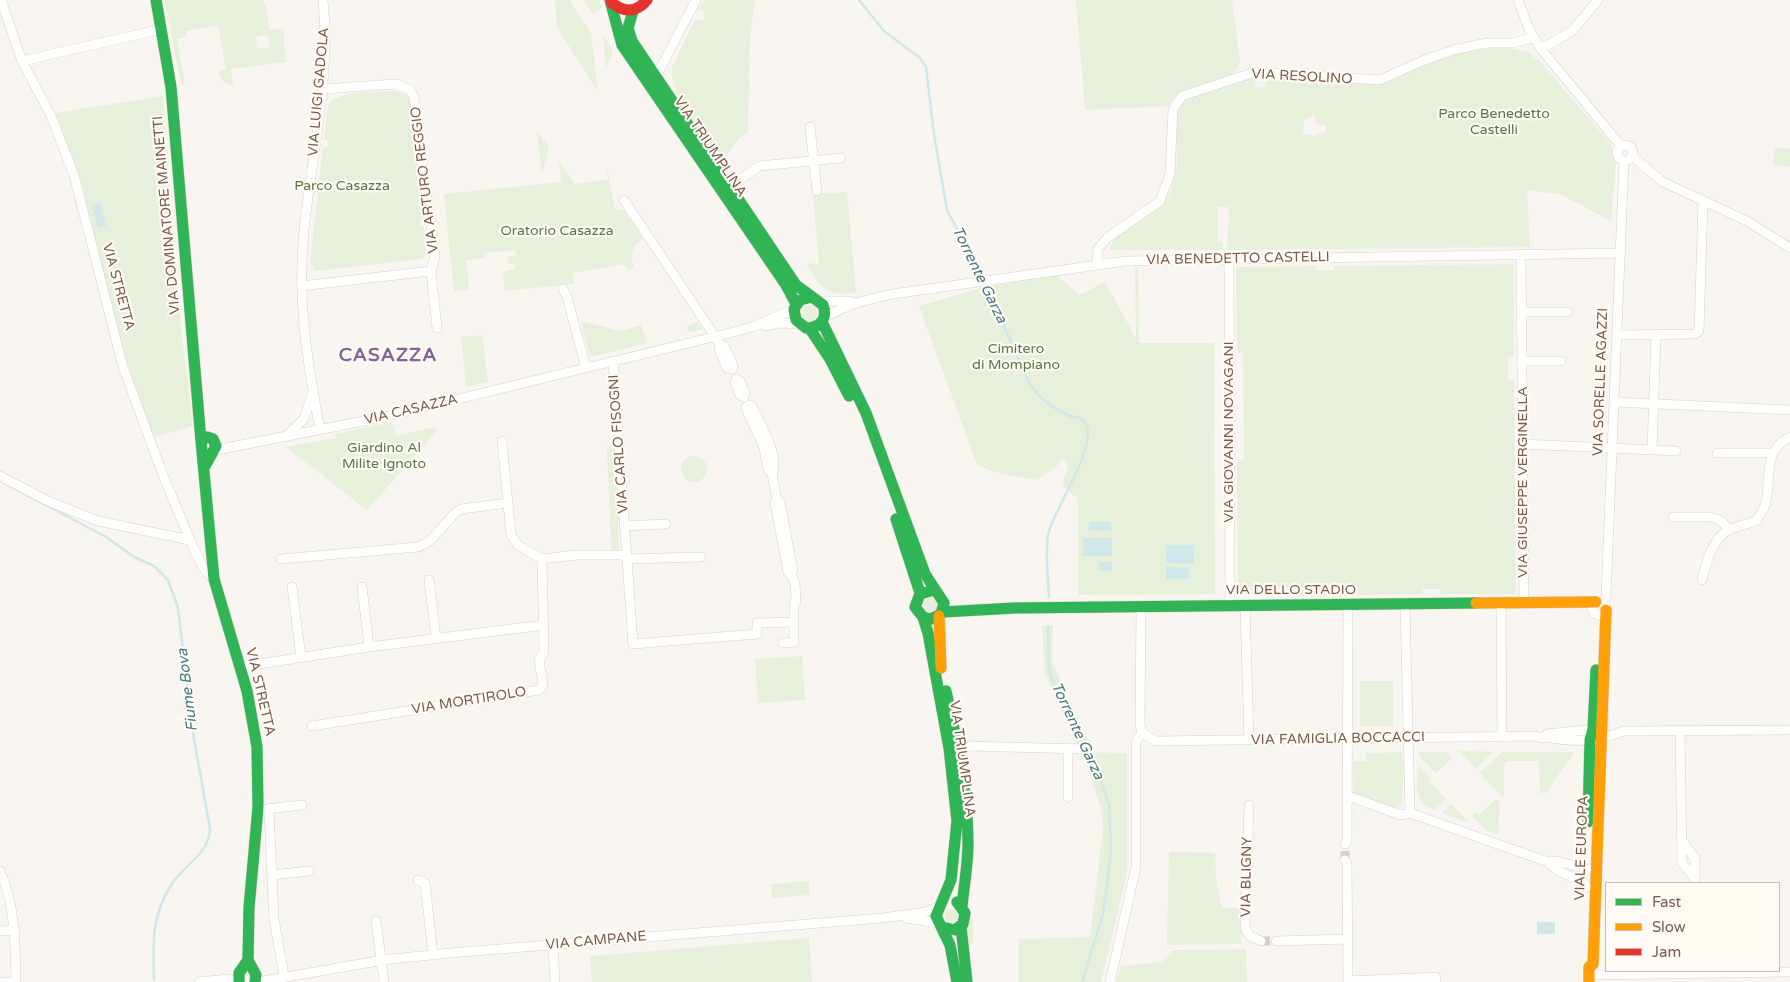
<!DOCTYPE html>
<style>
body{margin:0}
#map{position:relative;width:1790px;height:982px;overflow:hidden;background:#f9f5f0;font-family:"Varela Round",sans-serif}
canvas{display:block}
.legend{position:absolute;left:1605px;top:882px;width:175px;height:90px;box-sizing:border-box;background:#fffaf3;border:1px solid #cabbb1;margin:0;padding:6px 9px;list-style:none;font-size:15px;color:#7a5c4d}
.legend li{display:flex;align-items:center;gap:10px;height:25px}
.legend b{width:25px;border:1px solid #cabbb1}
</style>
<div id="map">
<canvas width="1790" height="982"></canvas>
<ul class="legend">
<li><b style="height:6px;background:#30b455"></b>Fast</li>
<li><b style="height:6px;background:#ff9f0a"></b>Slow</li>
<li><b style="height:6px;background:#e5322d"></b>Jam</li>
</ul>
</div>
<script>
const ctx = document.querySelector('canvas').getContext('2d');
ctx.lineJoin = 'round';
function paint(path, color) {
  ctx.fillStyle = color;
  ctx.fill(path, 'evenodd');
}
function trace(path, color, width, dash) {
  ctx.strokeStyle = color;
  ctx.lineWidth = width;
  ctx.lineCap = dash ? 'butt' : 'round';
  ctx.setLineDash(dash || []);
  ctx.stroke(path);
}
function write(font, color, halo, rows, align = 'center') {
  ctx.font = font + ' "Varela Round",sans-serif';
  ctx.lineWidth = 4.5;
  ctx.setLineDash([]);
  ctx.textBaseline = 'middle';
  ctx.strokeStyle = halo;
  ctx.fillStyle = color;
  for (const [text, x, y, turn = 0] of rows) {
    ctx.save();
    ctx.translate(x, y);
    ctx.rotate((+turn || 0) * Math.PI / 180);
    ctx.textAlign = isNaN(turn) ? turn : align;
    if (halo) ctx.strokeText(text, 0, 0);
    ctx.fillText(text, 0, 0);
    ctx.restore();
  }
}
paint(new Path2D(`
 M 165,0 L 263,0 L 266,6 L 269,30 L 283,29 L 286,62 L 231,69 L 233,86 C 224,85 221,80 219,71 L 226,70 L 218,25 L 186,31 L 186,37 L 177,39 L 185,84 L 181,84 ZM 265,35 L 269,38 L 270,48 L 261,49 L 257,47 L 256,37 Z
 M 555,0 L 569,0 L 591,33 L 598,92 L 557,27 Z
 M 584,0 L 599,0 L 602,7 L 593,14 Z
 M 704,0 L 755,0 L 750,38 L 748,132 L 740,137 L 722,161 C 704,135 670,100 672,67 L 695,20 L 702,20 L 705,17 L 704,11 L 699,9 Z
 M 1076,0 L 1232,0 L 1240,62 C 1232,88 1194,81 1175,97 C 1172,99 1170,103 1168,106 L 1085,110 Z
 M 603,34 L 613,51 L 606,68 Z
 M 1502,46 L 1531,53 L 1534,59 L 1537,58 L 1611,144 L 1616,163 L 1611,221 L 1560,194 L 1527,190 L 1530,247 L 1227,250 L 1228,223 L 1230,221 L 1228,207 L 1218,207 L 1218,241 L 1223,242 L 1223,250 L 1109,250 L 1114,239 L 1138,219 L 1160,207 L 1171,192 L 1177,165 L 1176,113 L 1182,103 L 1191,97 L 1243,79 L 1255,77 L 1256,88 L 1265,87 L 1265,77 L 1379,85 L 1448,55 ZM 1314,115 L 1317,124 L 1326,125 L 1326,131 L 1315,136 L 1306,134 L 1303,137 L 1304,121 Z
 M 396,91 L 407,96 L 411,102 L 424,221 L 420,221 L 420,226 L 424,226 L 426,255 L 421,259 L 315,271 L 310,262 L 323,147 L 328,147 L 329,141 L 324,140 C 326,129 325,116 329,105 C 334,90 381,92 396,91 Z
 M 163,96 L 181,328 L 193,426 L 153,437 L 119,338 L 84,191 L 55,113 Z
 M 537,131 L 549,147 L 542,176 Z
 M 1775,147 L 1790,149 L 1790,167 L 1773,165 Z
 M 559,161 L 575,184 L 608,180 L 607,166 L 615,210 L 624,210 L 643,238 C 633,245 629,256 634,267 L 628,270 L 624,264 L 572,273 L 574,284 L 505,291 L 503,272 L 515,269 L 514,264 L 508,264 L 507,257 L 516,256 L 515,250 L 484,253 L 485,258 L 466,260 L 469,289 L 454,291 L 444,194 L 561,182 Z
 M 847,192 L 856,293 C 822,296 825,289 806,264 L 819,263 L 813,194 Z
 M 1513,264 L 1514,357 L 1508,357 L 1508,380 L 1514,380 L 1516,594 L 1440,594 L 1440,589 L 1423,589 L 1422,594 L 1295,596 L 1295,589 L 1263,590 L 1263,594 L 1238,594 L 1237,460 L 1244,460 L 1243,353 L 1237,353 L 1236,267 L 1316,266 L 1317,271 L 1334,270 L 1334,266 Z
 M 1135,267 L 1138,267 L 1139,343 L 1214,343 L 1215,594 L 1078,595 L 1078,498 C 1056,485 1064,484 1068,465 L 1065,460 L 1061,460 L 1057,466 L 1037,480 C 1020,477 986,473 976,462 L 919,306 L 985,287 L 1056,275 L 1080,295 L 1105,282 L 1136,338 Z
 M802 313a8 8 0 1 1 16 0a8 8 0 1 1-16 0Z
 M 581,321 L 621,331 L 641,325 L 647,343 L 590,357 Z
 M 697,321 L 703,329 L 689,332 L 686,328 Z
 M 482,335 L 488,382 L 466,387 L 461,337 Z
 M 392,422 L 396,436 L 435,427 L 436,432 L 367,510 L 286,447 L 336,438 L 335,434 Z
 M 615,444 L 619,550 L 611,550 L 607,445 Z
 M681 469a13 13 0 1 1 26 0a13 13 0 1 1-26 0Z
 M923 605a7 7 0 1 1 14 0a7 7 0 1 1-14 0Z
 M 1042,626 L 1053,626 L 1052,660 L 1064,690 L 1093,750 L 1075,749 L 1075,741 L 1045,674 Z
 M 802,656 L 805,700 L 758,703 L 755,659 Z
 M 1360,681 L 1393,681 L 1393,726 L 1360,726 Z
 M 1459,751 L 1493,752 L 1476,769 Z
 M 1082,752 L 1127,753 L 1127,873 L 1101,982 L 1019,982 L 1019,939 L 1090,937 L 1103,830 L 1101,809 Z
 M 1402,752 L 1402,760 L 1404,760 L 1402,806 L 1395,808 L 1354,794 L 1353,761 L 1366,761 L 1366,753 Z
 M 1418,752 L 1446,752 L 1452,758 L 1436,773 L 1418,755 Z
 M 1502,752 L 1574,752 L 1546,793 L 1540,793 L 1539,761 L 1507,761 L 1504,765 L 1504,798 L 1480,773 Z
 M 1418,765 L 1431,778 L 1429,781 L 1446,799 L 1435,810 C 1411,801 1418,787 1418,765 Z
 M 1496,799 L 1500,803 L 1498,834 L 1486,830 L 1472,815 L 1476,811 L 1479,815 Z
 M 1451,804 L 1470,823 L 1442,813 Z
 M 1169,852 L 1215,853 L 1216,878 L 1222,908 L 1241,908 L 1241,944 L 1167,945 Z
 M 809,881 L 810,895 L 772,898 L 771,884 Z
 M945 916a7 7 0 1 1 14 0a7 7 0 1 1-14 0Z
 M 971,919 L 973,919 L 973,944 L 967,945 L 967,930 Z
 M 809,938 L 812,982 L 592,982 L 590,956 Z
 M 1246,949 L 1247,982 L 1116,982 L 1121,966 L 1161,962 L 1174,950 Z`), '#e7f0db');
paint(new Path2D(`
 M 100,203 L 106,226 L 98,227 L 92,205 Z
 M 1089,522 L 1111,522 L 1111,531 L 1089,531 Z
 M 1083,538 L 1112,538 L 1112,556 L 1083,556 Z
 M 1166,545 L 1194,545 L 1194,564 L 1166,563 Z
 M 1099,562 L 1112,562 L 1112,571 L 1099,571 Z
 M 1166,567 L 1189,567 L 1189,579 L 1166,579 Z
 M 1537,922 L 1555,922 L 1555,934 L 1537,934 Z`), '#d0e8ea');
trace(new Path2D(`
 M 859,0 L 884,31 L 920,58 L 926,67 L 934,135 L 947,210 L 983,278 L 1029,383 C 1039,398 1054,409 1070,416 C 1075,418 1080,416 1084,421 C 1102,442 1052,511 1048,535 C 1045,554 1048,577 1049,597
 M 8,485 L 106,537 L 134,557 L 154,566 L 168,580 L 178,608 L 193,733 L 210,829 C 209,855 183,865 171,885 C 151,917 153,944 154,980
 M 1048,626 L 1049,669 L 1059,701 L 1099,775 L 1109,805 L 1111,852 L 1103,914 L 1082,982`), '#d0e8ea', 2.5);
trace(new Path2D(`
 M 1345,860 L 1345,844
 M 1261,941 L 1276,941`), '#d9cfc7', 9, [9, 4.5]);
const street = new Path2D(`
 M 1,0 L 22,61 L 51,116 L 74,175 L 123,367 L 163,475 L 190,540 L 203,568 L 214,579
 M 1518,0 L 1529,29 L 1541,49 L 1621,146
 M 1541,49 L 1572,31 L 1598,0
 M 22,61 L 162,29
 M 654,75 L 659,71 L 696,0
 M 322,89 L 396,84 L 410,90 L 414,97 L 435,256 L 431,271 L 437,328
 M 810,127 L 817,191
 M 1621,146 L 1627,145 L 1632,148 L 1633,154 L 1629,160
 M 1621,146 L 1617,153 L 1619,158 L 1624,161
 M 1633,157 L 1663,182 L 1747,221 L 1790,248
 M 730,187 L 759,166 L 841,158
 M 624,200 L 720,344 L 724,346 L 733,365 L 732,369 L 727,368 L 719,349 L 720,344
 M 1521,254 L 1524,603
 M 1229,258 L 1230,606
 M 1097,265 L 1098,249 L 1107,238 L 1160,201 L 1170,174 L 1173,109 L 1182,96 L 1255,72 L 1380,80 L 1422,61 L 1453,50 L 1487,43 L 1512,43 L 1533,38
 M 301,286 L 431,271
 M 563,289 L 567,297 L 586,368
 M 821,301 L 851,301
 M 1521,312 L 1568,312
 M 824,318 C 847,304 868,299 893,294 L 1126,261 L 1621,253
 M 765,326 L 780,323 L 798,324
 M 1619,335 L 1695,334 L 1699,331 L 1703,201
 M 613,361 L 633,644 L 757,634 L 757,623 L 794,622
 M 1522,361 L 1561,361
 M 736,379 L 740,381 L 745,393 L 744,397 L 740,395 L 735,383 Z
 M 1615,402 L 1790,410
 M 748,405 L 752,406 C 759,422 781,457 772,473 L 768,470 L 764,448 L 746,408 Z
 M 320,430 C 307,359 297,303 304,230 C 312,154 331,77 323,0
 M 287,435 L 304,419 L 312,395
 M 502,441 L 511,535 L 518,545 L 542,559 L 576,555 L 625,555
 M 1522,444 L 1676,451
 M 216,450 L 384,417 L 734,332 L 755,326 L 794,309
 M 1652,450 L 1656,335
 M 1717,453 L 1772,453
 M 772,473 L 777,500
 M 0,476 L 48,501 L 98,521 L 190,540
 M 777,500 L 780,502 L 793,571 L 791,575 L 788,572 L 775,503 Z
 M 1673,517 L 1710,517 L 1720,520 L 1729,529
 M 624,526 L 666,524
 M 281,559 L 418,547 L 430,541 L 456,512 L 461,509 L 508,503
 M 626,559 L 701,557
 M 429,580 L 436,638
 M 1702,580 C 1706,563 1713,536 1731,529 C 1740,525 1749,524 1757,520 C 1760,514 1765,508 1766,502 C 1771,478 1763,449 1790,437
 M 292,587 L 301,657
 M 362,587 L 369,647
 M1592 608a7 7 0 1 1 14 0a7 7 0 1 1-14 0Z
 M 1604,603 L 1606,596 L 1624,161
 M 1405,604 L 1410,813
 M 1501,604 L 1502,737
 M 1245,606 L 1249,740
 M 783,643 L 794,642 L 794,604 L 796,601 L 795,583 L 791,575
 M 240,667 L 369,647 L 544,625
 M 312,726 L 539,690 L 543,684 L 539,660 L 544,652 L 542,559
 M 1680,730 L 1682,863 L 1695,878
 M 1142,733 L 1156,741 L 1536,736 C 1542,739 1546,738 1552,738 C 1577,743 1601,740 1624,731 L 1790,730
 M 1546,734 L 1597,729
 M 956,740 L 969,746 L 1083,749
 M 1348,796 L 1401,815 L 1410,813 L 1548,862 L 1556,861 L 1587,869
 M 1068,797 L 1068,749
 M 1249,805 L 1245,928 L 1250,936 L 1261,941
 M 258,807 L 269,812 L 274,919 L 284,976
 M 266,809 L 302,805
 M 1682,841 L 1695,858 L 1695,881
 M 1345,844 L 1347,841 L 1348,605
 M 1345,860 L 1347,863 L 1348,982
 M 1548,862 C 1557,874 1575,875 1587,887
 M 0,871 C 16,906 15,945 16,982
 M 272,875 L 309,871
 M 418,880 L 425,883 L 433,955
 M 906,918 L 938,923
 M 376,921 L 384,982
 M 0,931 L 15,930
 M 1276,941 L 1348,939
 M 553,945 L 555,982
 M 1589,975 L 1790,972
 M 1348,981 L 1436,977 L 1436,982
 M 0,982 L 16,982
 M 199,982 L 228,979 L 236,982
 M 258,982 L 383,960 L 450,953 L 882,918 L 926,912 L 939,906
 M 1110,982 L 1136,867 L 1136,741 L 1142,733 L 1140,725 L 1141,606`);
const fast = new Path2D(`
 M 156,0 L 171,87 L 201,441
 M 610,0 L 622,45 L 786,285 L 796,304
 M 633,11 L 628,28 L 632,41 L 796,285 L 823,305 C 828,319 820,328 806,328 L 796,320 L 794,309 L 800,300 L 812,297
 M 822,322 L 866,413 L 925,574 L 944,603 L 941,614 L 931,619 L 923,617
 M 810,329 L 830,359 L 849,396
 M 205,466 L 216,446 L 213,439 L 207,437 L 201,441 L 214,579 L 247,691 L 257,747 L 258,807 L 249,908 L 248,960 L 256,975 L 255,982
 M 896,519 L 920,593
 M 934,590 L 920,594 L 915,607 L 923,617 L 928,633 L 949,748 L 957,821 L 951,880 L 936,916 L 950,945 L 957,982
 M 943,612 L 1014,608 L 1476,603
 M 946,691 C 957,741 968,792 968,844 C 968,865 964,885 962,906
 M 1588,822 L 1590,740 L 1593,729 L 1596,670
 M 942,927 L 955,930 L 963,924 L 965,913 L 957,902
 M 961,927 L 967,982
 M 239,982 L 239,973 L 248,960`);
const slow = new Path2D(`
 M 1476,603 L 1596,602
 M 939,616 L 941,668
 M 1589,982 L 1589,967 L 1593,964 L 1606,610`);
const jam = new Path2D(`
 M 611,2 C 624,13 636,13 647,0`);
trace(street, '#d7d1cb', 10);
trace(fast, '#d9d2cb', 12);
trace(slow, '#d9d2cb', 12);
trace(jam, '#d9d2cb', 12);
trace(street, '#fefefd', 9);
trace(fast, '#30b455', 11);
trace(slow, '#ff9f0a', 11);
trace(jam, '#e5322d', 11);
write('14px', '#7a5c4d', '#fffaf3', [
 ["VIA RESOLINO",1302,77,3],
 ["VIA LUIGI GADOLA",319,92,-85],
 ["VIA TRIUMPLINA",710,147,56],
 ["VIA ARTURO REGGIO",425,180,-97],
 ["VIA DOMINATORE MAINETTI",167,215,-95],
 ["VIA BENEDETTO CASTELLI",1238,259,-1],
 ["VIA STRETTA",118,287,75],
 ["VIA SORELLE AGAZZI",1601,382,-88],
 ["VIA CASAZZA",411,410,-13],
 ["VIA GIOVANNI NOVAGANI",1229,432,-90],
 ["VIA CARLO FISOGNI",619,444,-94],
 ["VIA GIUSEPPE VERGINELLA",1523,482,-90],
 ["VIA DELLO STADIO",1291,590],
 ["VIA STRETTA",260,692,77],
 ["VIA MORTIROLO",469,701,-9],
 ["VIA FAMIGLIA BOCCACCI",1338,739,-1],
 ["VIA TRIUMPLINA",962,759,82],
 ["VIALE EUROPA",1582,848,-88],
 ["VIA BLIGNY",1247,877,-89],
 ["VIA CAMPANE",596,941,-5]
]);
write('14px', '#537a41', '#fffaf3', [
 ["Parco Benedetto",1494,114],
 ["Castelli",1494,130],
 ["Parco Casazza",342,186],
 ["Oratorio Casazza",557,231],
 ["Cimitero",1016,349],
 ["di Mompiano",1016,365],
 ["Giardino Al",384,448],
 ["Milite Ignoto",384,464]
]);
write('italic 15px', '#437c86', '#fffaf3', [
 ["Torrente Garza",979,275,64],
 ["Fiume Bova",188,690,-97],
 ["Torrente Garza",1077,731,65]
]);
ctx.letterSpacing = '1px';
write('bold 19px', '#846695', '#fffaf3', [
 ["CASAZZA",388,356]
]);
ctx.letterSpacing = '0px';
</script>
